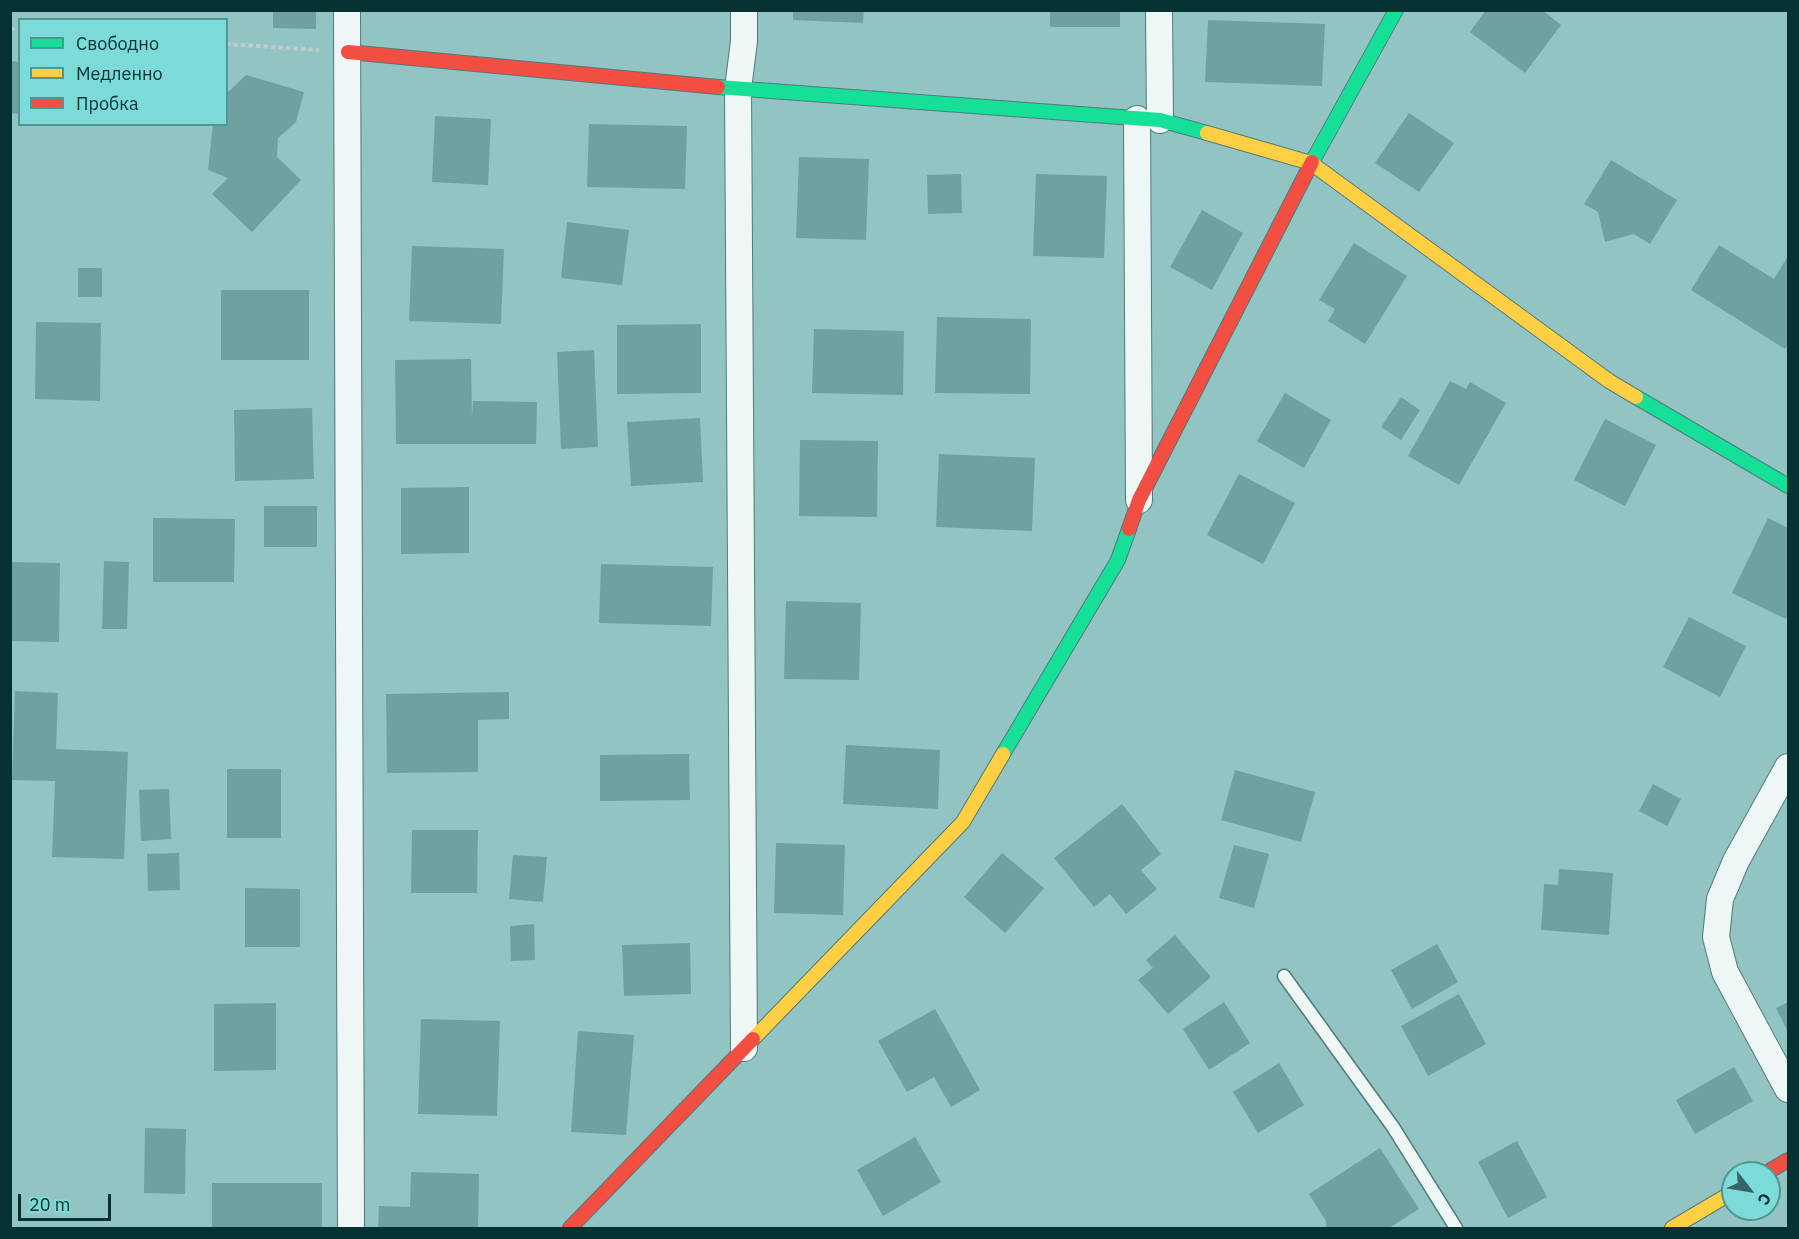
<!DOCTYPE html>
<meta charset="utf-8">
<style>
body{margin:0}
#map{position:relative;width:1799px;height:1239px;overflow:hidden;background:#92c4c4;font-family:"IBM Plex Sans",sans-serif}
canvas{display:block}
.frame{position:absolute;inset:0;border:12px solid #073232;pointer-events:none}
.legend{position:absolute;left:18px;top:18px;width:210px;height:108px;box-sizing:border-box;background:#7cdad8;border:2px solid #4d9796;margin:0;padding:8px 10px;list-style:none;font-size:18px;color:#073232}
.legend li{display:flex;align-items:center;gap:12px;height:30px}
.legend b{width:30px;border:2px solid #4d9796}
.north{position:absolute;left:1721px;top:1161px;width:60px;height:60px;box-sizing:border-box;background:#7cdad8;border:2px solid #4d9796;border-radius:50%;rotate:121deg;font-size:16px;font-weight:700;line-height:24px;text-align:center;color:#073232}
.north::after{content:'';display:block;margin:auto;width:21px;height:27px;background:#386565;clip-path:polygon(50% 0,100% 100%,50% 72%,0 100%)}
.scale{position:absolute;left:18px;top:1194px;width:93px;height:27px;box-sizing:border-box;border:3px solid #073232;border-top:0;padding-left:8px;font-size:18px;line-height:21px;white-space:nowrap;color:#073232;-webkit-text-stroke:4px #7cdad8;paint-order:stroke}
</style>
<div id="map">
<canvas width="1799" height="1239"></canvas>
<div class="frame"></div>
<ul class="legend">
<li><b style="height:8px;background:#16e098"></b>Свободно</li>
<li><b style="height:8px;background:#ffcf43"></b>Медленно</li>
<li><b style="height:8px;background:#f24e42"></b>Пробка</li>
</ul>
<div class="north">С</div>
<div class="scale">20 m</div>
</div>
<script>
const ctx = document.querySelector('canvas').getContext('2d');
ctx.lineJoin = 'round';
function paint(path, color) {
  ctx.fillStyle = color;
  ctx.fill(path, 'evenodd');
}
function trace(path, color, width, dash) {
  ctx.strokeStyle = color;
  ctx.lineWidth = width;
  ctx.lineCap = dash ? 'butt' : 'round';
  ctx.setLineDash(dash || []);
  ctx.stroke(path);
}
paint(new Path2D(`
 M 273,10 L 316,10 L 316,29 L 273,28 Z
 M 793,10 L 864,10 L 863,23 L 793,20 Z
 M 1050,10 L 1120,10 L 1120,27 L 1050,27 Z
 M 1486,10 L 1542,10 L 1561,25 L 1525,73 L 1470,32 Z
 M 1208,20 L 1325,24 L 1322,86 L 1205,82 Z
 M 10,61 L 20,62 L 20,114 L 10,113 Z
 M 246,75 L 304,92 L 296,122 L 278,138 L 277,157 L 301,180 L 252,232 L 212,194 L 228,178 L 208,170 L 213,124 L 226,124 L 226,94 Z
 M 1409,113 L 1454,143 L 1419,192 L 1375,163 Z
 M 435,116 L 491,119 L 488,185 L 432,182 Z
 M 589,124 L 687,126 L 685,189 L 587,187 Z
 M 799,157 L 869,159 L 866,240 L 796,238 Z
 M 1611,160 L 1677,200 L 1650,244 L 1634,234 L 1605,242 L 1598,212 L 1584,204 Z
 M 961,174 L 962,213 L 928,214 L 927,175 Z
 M 1036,174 L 1107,176 L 1104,258 L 1033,256 Z
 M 1202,210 L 1243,233 L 1212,290 L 1170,267 Z
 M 567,222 L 629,230 L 622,285 L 561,278 Z
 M 1354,243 L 1407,276 L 1365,344 L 1328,321 L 1335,309 L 1319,300 Z
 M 1719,245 L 1774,279 L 1788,256 L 1788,344 L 1785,349 L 1691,290 Z
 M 412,246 L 504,249 L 501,324 L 409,321 Z
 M 78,268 L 102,268 L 102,297 L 78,297 Z
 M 221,290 L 309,290 L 309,360 L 221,360 Z
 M 937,317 L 1031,319 L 1030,394 L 935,393 Z
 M 36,322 L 101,323 L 100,401 L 35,399 Z
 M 701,324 L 701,393 L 617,394 L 617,325 Z
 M 814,329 L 904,331 L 903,395 L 812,393 Z
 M 594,350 L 598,447 L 561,449 L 557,352 Z
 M 471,359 L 472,418 L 473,401 L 537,402 L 536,444 L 396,444 L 395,360 Z
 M 1450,381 L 1466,389 L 1470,382 L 1506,403 L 1459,485 L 1408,456 Z
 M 1285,393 L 1331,420 L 1304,468 L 1257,441 Z
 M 1401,397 L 1420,410 L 1401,440 L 1381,427 Z
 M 312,408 L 314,479 L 235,481 L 234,410 Z
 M 700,418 L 703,482 L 631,486 L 627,422 Z
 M 1605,419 L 1656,445 L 1625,506 L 1574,480 Z
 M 800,440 L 878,441 L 877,517 L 799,516 Z
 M 939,454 L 1035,458 L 1032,531 L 936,527 Z
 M 1239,474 L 1295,503 L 1263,564 L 1207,535 Z
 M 469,487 L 469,553 L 401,554 L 401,488 Z
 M 264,506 L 317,506 L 317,547 L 264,547 Z
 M 153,518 L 235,519 L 234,582 L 153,582 Z
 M 1768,518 L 1788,528 L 1788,614 L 1786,619 L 1732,593 Z
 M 104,561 L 129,562 L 127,629 L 102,629 Z
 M 10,562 L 60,563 L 59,642 L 10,641 Z
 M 601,564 L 713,567 L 711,626 L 599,623 Z
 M 786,601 L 861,603 L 859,680 L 784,679 Z
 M 1689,617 L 1746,646 L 1720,697 L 1663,667 Z
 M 15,691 L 58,693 L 56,749 L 128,752 L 124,859 L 52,857 L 55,781 L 12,780 Z
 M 509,692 L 509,719 L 478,720 L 478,772 L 387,773 L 386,694 Z
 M 846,745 L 940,750 L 938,809 L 843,804 Z
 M 689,754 L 690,800 L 600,801 L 600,755 Z
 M 227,769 L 281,769 L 281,838 L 227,838 Z
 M 1235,770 L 1315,792 L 1301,842 L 1221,820 Z
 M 1653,784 L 1681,799 L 1667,826 L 1639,811 Z
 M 169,789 L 171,839 L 141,841 L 139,790 Z
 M 1122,804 L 1161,854 L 1141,870 L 1157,889 L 1126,914 L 1110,894 L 1094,907 L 1054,858 Z
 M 412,830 L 478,830 L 477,893 L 411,893 Z
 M 776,843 L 845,845 L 843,915 L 774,913 Z
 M 1234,845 L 1269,854 L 1254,908 L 1219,898 Z
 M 179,853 L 180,890 L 148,891 L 147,854 Z
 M 1002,853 L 1044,888 L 1005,933 L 964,897 Z
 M 513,855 L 547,857 L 543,902 L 509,899 Z
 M 1559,869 L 1613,873 L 1609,935 L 1541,930 L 1544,884 L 1558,885 Z
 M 245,888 L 300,889 L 300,947 L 245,947 Z
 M 534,924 L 535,960 L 511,961 L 510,926 Z
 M 1175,935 L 1211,977 L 1168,1014 L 1138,980 L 1153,968 L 1146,960 Z
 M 690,943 L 691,994 L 624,996 L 622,945 Z
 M 1437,944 L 1458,982 L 1412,1009 L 1391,970 Z
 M 1459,994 L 1486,1044 L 1428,1076 L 1401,1026 Z
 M 1224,1002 L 1250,1043 L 1209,1070 L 1183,1029 Z
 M 1788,1002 L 1788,1032 L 1776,1008 Z
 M 276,1003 L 276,1070 L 214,1071 L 214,1004 Z
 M 935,1009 L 980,1090 L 951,1107 L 934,1077 L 907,1092 L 878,1041 Z
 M 421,1019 L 500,1021 L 497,1116 L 418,1114 Z
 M 578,1031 L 634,1035 L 626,1135 L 571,1132 Z
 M 1279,1063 L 1304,1105 L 1258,1133 L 1233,1092 Z
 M 1734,1067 L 1753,1101 L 1695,1134 L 1676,1100 Z
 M 145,1128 L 186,1129 L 185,1194 L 144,1193 Z
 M 915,1137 L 941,1182 L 883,1216 L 857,1170 Z
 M 1517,1141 L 1547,1197 L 1508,1218 L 1478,1162 Z
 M 1380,1148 L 1419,1209 L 1389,1228 L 1326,1228 L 1326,1221 L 1309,1194 Z
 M 411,1172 L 479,1174 L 478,1228 L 378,1228 L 379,1206 L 410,1207 Z
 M 212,1183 L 322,1183 L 322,1228 L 212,1228 Z`), '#6ea1a0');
const lane = new Path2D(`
 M 1284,976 L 1393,1127 L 1456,1228`);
const street = new Path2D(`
 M 347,10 L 351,1228
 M 744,10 L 744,41 L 738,89 L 744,1048
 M 1159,10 L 1160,120
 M 1137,119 L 1139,500
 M 1788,767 L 1736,861 L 1720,899 L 1716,937 L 1725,972 L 1788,1089`);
const fast = new Path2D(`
 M 718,87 L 1160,120 L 1207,133
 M 1312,162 L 1396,10
 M 1636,397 L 1788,486
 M 1003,754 L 1118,560 L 1129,529`);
const slow = new Path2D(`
 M 1207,133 L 1311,163 L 1609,381 L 1636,397
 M 753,1039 L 963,822 L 1003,754
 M 1672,1228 L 1733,1192`);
const jam = new Path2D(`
 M 348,52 L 718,87
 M 1129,529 L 1139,500 L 1312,162
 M 1766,1173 L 1788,1160
 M 570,1228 L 753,1039`);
trace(lane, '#537a7a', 15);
trace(street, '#537a7a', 28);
trace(fast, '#537a7a', 16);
trace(slow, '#537a7a', 16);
trace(jam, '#537a7a', 16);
trace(new Path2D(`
 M 10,29 L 20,29
 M 226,44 L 319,50`), '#bccdcd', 4, [4.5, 3]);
trace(lane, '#eff6f6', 12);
trace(street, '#eff6f6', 26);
trace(fast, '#16e098', 14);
trace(slow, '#ffcf43', 14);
trace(jam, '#f24e42', 14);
</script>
